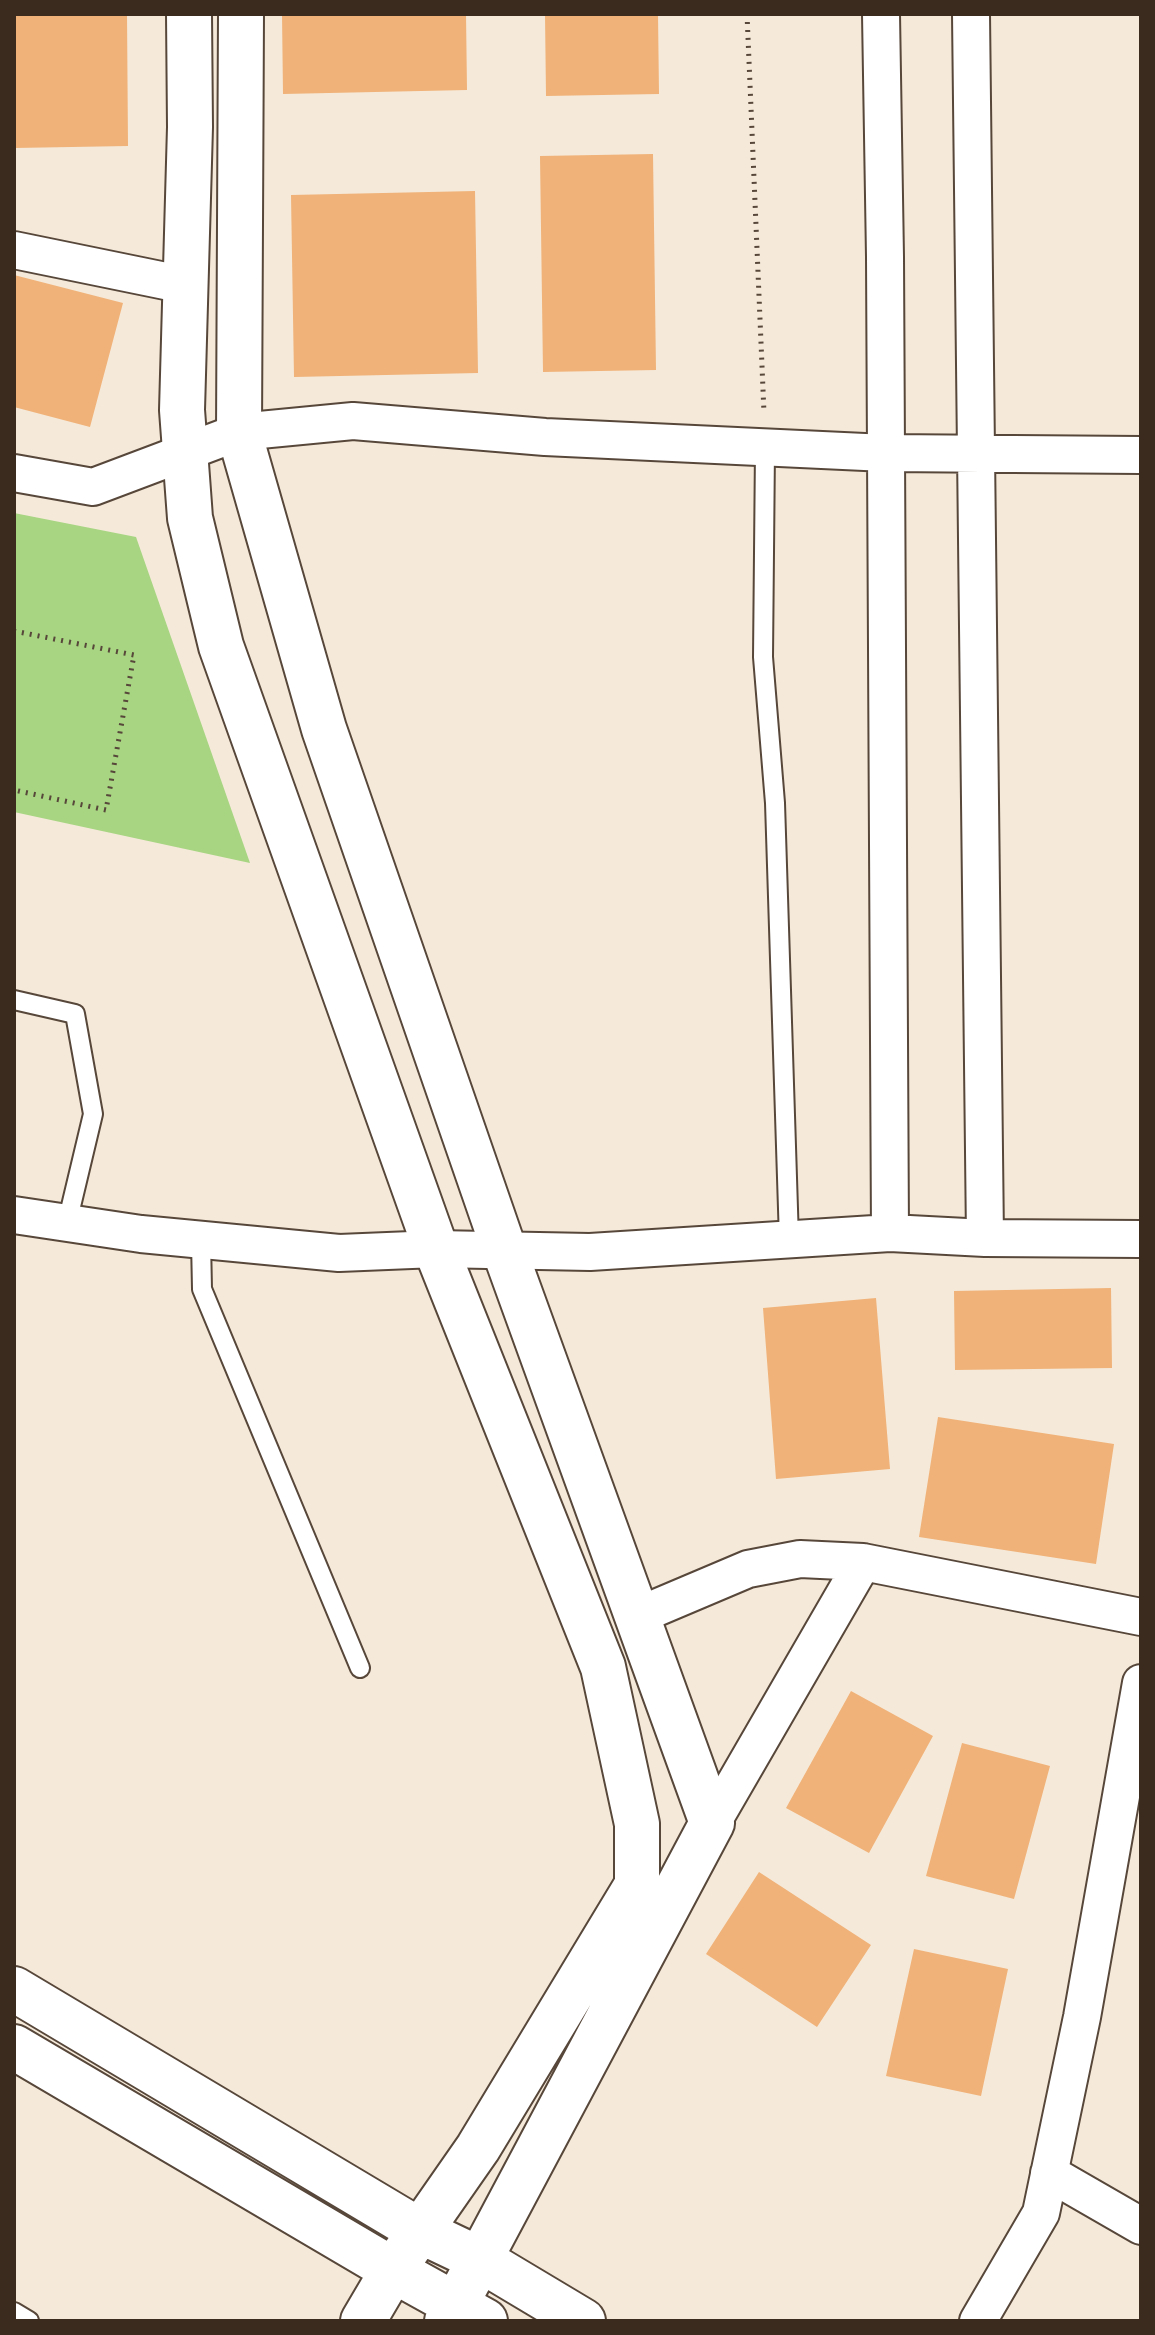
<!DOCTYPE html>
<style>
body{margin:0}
#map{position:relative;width:1155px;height:2335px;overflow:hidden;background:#f5e9d9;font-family:"Patrick Hand",sans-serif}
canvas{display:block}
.frame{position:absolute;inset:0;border:16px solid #3b2a1e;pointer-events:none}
</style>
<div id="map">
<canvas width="1155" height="2335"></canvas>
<div class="frame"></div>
</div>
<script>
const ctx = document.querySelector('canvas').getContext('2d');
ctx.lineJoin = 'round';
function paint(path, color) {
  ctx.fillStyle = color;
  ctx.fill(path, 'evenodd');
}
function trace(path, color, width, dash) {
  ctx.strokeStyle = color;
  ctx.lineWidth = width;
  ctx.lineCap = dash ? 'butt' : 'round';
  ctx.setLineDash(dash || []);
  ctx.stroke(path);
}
paint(new Path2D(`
 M 14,513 L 136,537 L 250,863 L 14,812 Z`), '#a7d582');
paint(new Path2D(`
 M 14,14 L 127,14 L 128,146 L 14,148 Z
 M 282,14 L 466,14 L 467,90 L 283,94 Z
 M 545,14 L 658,14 L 659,94 L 546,96 Z
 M 653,154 L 656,370 L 543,372 L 540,156 Z
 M 475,191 L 478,373 L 294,377 L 291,195 Z
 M 14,275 L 123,303 L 90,427 L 14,407 Z
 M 1111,1288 L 1112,1368 L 955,1370 L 954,1291 Z
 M 876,1298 L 890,1469 L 776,1479 L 763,1308 Z
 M 938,1417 L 1114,1444 L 1096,1564 L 919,1537 Z
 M 851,1691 L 933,1736 L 869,1853 L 786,1808 Z
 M 962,1743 L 1050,1766 L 1014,1899 L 926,1876 Z
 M 759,1872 L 871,1945 L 817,2027 L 706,1954 Z
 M 914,1949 L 1008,1969 L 981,2096 L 886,2076 Z`), '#f0b278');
const service = new Path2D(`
 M 765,448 L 763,657 L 775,803 L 789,1240
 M 14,1000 L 75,1014 L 93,1114 L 67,1223
 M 201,1241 L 202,1289 L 360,1668
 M 14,2312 L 29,2321`);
const minor = new Path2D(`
 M 881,14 L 885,257 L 890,1233
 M 971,14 L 985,1238
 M 14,250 L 185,285
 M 14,473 L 93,487 L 239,432 L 353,421 L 545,437 L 886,453 L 1141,455
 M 14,1215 L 141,1234 L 339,1253 L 436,1249 L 590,1252 L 890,1233 L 985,1238 L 1141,1239
 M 637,1616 L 748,1569 L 800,1559 L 863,1562
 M 712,1823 L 863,1562 L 1141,1617
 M 1049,2173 L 1141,2226
 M 978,2321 L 1041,2213 L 1082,2017 L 1141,1683`);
const tertiary = new Path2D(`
 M 189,14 L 190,127 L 182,410 L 190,518 L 221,646 L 436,1249 L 603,1667 L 637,1824 L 637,1885 L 478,2148 L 393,2270 L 363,2321
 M 241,14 L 239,432 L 324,729 L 505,1252 L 712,1823 L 447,2321
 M 14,1989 L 420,2231 L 481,2260 L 583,2321
 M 14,2047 L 393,2270 L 485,2321`);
trace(service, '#57473a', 22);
trace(minor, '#57473a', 40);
trace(tertiary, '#57473a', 48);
trace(new Path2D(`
 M 747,14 L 764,413
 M 14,631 L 134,655 L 106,810 L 14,790`), '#57473a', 5, [2, 6]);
trace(service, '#fff', 18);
trace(minor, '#fff', 36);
trace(tertiary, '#fff', 44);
</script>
